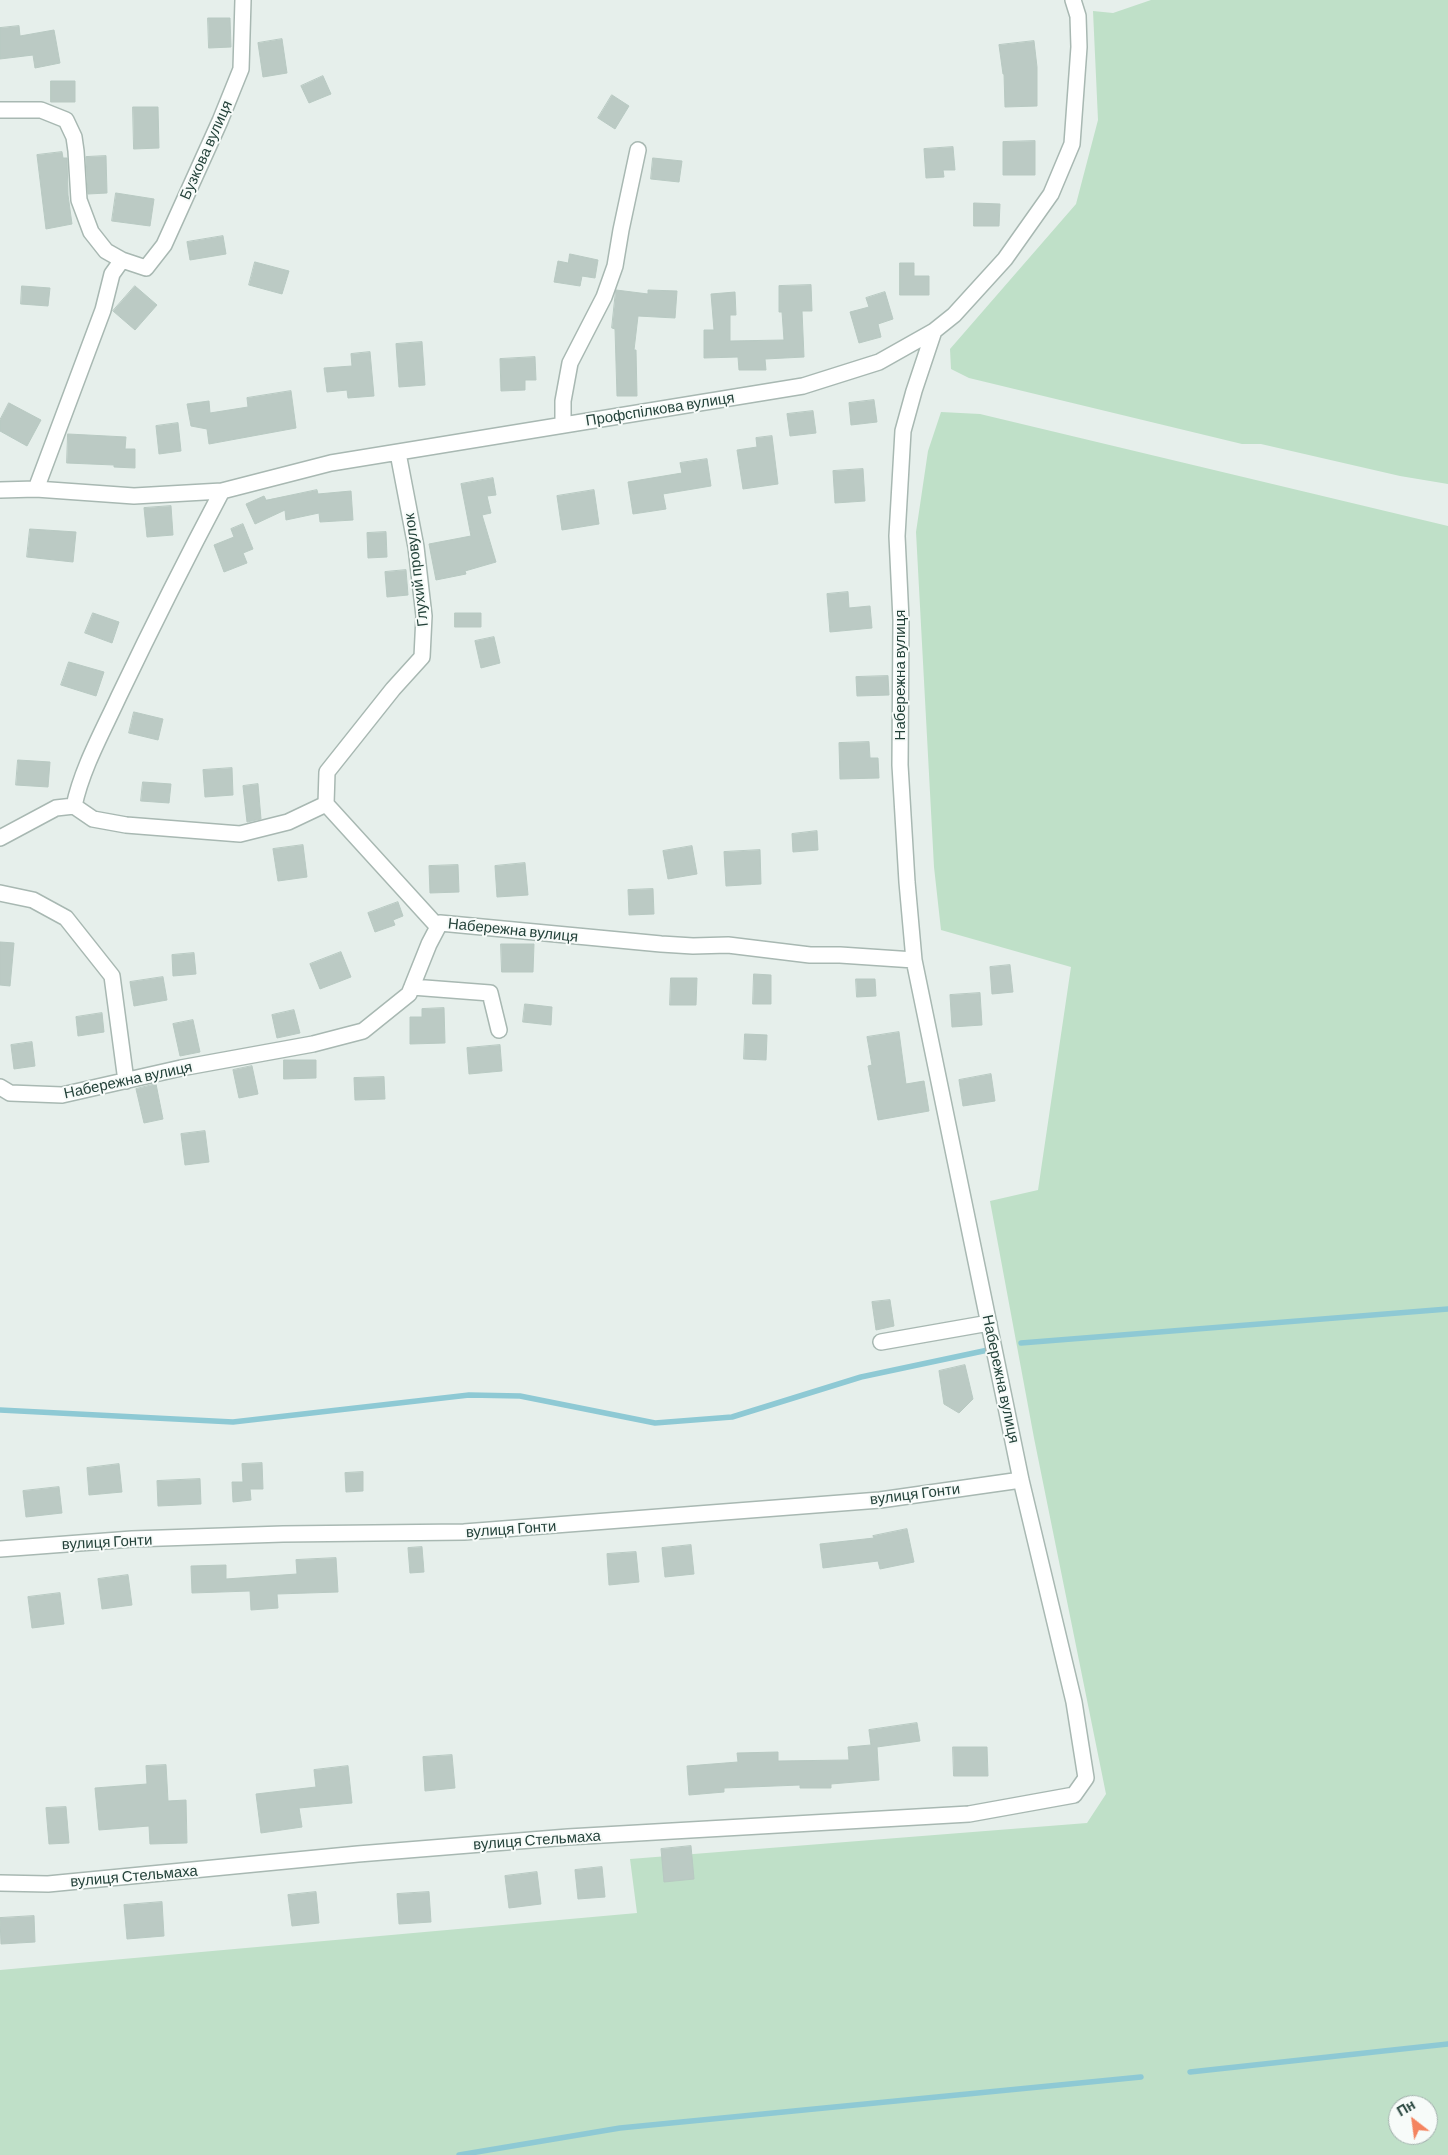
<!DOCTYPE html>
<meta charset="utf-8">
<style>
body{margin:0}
#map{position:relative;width:1448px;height:2155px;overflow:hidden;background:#e6efeb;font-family:Barlow,sans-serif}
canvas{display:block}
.north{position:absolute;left:1388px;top:2095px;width:50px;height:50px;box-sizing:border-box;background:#f7fbf9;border:1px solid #a3b1ad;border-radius:50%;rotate:330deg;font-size:14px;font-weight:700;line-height:20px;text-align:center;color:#24423a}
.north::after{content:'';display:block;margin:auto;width:18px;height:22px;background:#f4845f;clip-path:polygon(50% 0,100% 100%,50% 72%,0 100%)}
</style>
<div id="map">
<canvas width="1448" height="2155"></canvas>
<div class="north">Пн</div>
</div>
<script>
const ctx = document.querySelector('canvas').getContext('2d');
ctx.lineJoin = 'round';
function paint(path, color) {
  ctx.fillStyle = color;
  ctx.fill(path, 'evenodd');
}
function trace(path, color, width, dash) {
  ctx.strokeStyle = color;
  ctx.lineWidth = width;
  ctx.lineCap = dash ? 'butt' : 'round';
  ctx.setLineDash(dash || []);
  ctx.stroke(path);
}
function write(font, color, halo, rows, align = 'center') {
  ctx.font = font + ' Barlow,sans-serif';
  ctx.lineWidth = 4;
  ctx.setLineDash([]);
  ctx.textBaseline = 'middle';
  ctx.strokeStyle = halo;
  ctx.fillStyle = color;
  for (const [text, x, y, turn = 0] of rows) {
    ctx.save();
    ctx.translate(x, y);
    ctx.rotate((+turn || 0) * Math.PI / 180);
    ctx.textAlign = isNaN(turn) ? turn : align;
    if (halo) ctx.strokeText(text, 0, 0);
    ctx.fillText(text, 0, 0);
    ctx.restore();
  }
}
paint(new Path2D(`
 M 1151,0 L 1448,0 L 1448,484 L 1400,476 L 1261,444 L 1242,444 L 969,378 L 951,369 L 950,349 L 1076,204 L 1098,120 L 1093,11 L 1113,13 Z
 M 941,412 L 980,414 L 1448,526 L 1448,2155 L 0,2155 L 0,1970 L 637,1913 L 630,1859 L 1087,1823 L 1106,1794 L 1034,1438 L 990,1201 L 1038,1190 L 1071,967 L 941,930 L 934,867 L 916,532 L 928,451 ZM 1398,2105 L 1428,2105 L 1428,2135 L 1398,2135 Z`), '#bfe0c8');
trace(new Path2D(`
 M 1021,1343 L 1448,1309
 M 0,1410 L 233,1422 L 469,1395 L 520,1396 L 655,1423 L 732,1417 L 861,1377 L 988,1350
 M 1190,2072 L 1448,2044
 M 459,2155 L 620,2128 L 1141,2077`), '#8ec9d4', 5.5);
const building = new Path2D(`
 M 208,18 L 230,18 L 231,47 L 209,48 Z
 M 19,26 L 20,36 L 54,30 L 60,63 L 35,68 L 33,55 L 0,59 L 0,28 Z
 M 282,39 L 287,73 L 263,77 L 258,43 Z
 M 1034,41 L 1037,67 L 1037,106 L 1005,107 L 1004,74 L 1003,74 L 999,45 Z
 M 323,76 L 331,94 L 309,103 L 301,86 Z
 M 51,81 L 75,81 L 75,102 L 51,102 Z
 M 612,95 L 629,106 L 615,129 L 598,118 Z
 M 133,107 L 158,107 L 159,148 L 134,149 Z
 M 1035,141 L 1035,175 L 1003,175 L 1003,142 Z
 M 953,147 L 955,170 L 943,170 L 944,177 L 926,178 L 924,149 Z
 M 62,152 L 63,158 L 67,158 L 68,195 L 72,224 L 46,229 L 37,155 Z
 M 106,156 L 107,193 L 88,194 L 86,157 Z
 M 653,158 L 682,161 L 679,182 L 651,179 Z
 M 116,193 L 154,199 L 150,226 L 112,221 Z
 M 974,203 L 1000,204 L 999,226 L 974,226 Z
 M 223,236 L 226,254 L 190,260 L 187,242 Z
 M 570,254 L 598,260 L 595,278 L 582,276 L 580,286 L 554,282 L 558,261 L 568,263 Z
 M 255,262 L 289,271 L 282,294 L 249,285 Z
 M 900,263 L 914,263 L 914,276 L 929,276 L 929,295 L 900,295 Z
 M 811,285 L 812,311 L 802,311 L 804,357 L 765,359 L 766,370 L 739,370 L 738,357 L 704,358 L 704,330 L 714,330 L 711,294 L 735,292 L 736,315 L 730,315 L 730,341 L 784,340 L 782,312 L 779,312 L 779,286 Z
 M 22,286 L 50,288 L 48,306 L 21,304 Z
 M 135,286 L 157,305 L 135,330 L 113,311 Z
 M 616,290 L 648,294 L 648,290 L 677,291 L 675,318 L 638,316 L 634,350 L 636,350 L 637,396 L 617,396 L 615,329 L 612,328 Z
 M 885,292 L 893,319 L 878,324 L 881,337 L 859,343 L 850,312 L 869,307 L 866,298 Z
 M 422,342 L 425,385 L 399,387 L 396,344 Z
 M 370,352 L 374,396 L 348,398 L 347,390 L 327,392 L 324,368 L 352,366 L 351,354 Z
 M 535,357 L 536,380 L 525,380 L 525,390 L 501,391 L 500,359 Z
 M 291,391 L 296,428 L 209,444 L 207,429 L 191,426 L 187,404 L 209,401 L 210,413 L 248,407 L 247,398 Z
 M 874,400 L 877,422 L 851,425 L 849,403 Z
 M 9,403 L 41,420 L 27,446 L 0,431 L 0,420 Z
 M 813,411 L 816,433 L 790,436 L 787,414 Z
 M 178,423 L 181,451 L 159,454 L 156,426 Z
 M 68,434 L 126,437 L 125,449 L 135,449 L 135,468 L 114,467 L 114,465 L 67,463 Z
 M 772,436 L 778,484 L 743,489 L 737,450 L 757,447 L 756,438 Z
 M 707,459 L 711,486 L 663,494 L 666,509 L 633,514 L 628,482 L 682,473 L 680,463 Z
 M 863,469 L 865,501 L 835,503 L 833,471 Z
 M 493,478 L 496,495 L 487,496 L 491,513 L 482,515 L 496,562 L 465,571 L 466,574 L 436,580 L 429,544 L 471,536 L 461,484 Z
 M 317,490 L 318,494 L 351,491 L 353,520 L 320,522 L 319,513 L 286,520 L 285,510 L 255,524 L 246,504 L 264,496 L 266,500 Z
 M 594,490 L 599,524 L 562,530 L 557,496 Z
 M 171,506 L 173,535 L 147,537 L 144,508 Z
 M 243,524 L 253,549 L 243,553 L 247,563 L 224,572 L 214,545 L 234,537 L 231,529 Z
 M 30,529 L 76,532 L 73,562 L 27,557 Z
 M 386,532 L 387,557 L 368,558 L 367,533 Z
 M 406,570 L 408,595 L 387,597 L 385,572 Z
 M 848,592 L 849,608 L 870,606 L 872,628 L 830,632 L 827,594 Z
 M 93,613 L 119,622 L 112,643 L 85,633 Z
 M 455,613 L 481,613 L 481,627 L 455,627 Z
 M 494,637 L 500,663 L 481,668 L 475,641 Z
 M 69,662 L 104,672 L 96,696 L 61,685 Z
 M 888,676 L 889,695 L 857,696 L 856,677 Z
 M 134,712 L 163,719 L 158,740 L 129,733 Z
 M 869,742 L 870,758 L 878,758 L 879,778 L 840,779 L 839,743 Z
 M 18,760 L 50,762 L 48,787 L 16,785 Z
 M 232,768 L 233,795 L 205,797 L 203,770 Z
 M 143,782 L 171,784 L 169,803 L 141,801 Z
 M 258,784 L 261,819 L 247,822 L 243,786 Z
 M 817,831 L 818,850 L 793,852 L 792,834 Z
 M 303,845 L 307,877 L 278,881 L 273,849 Z
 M 692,846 L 697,874 L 668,879 L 663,851 Z
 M 760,850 L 761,884 L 726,886 L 724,852 Z
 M 525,863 L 528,895 L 497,897 L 495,866 Z
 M 458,865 L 459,892 L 430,893 L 429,866 Z
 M 653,889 L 654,914 L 629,915 L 628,890 Z
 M 398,902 L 403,916 L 393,920 L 395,925 L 375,932 L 368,913 Z
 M 0,942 L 14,943 L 10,986 L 0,985 Z
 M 501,944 L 534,944 L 533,972 L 502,972 Z
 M 341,952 L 351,977 L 320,989 L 310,964 Z
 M 194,953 L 196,974 L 173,976 L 172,955 Z
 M 1010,965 L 1013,992 L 992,994 L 990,967 Z
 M 754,974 L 771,975 L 771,1004 L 753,1004 Z
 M 163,977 L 167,1000 L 134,1006 L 130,982 Z
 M 671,978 L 697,978 L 696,1005 L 670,1005 Z
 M 856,979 L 875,979 L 876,996 L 857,997 Z
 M 980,993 L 982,1025 L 952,1027 L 950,995 Z
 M 525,1004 L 552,1007 L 551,1025 L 523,1022 Z
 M 444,1008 L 445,1043 L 410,1044 L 410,1017 L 422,1017 L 422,1009 Z
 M 294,1010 L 300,1033 L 277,1038 L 272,1015 Z
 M 102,1013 L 104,1032 L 78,1036 L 76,1017 Z
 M 193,1020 L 200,1052 L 180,1056 L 173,1024 Z
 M 899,1032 L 906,1084 L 924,1081 L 929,1111 L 878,1120 L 868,1066 L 872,1065 L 867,1037 Z
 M 745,1034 L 767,1035 L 766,1060 L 744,1059 Z
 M 32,1042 L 35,1066 L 14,1069 L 11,1045 Z
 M 500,1045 L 502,1071 L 469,1074 L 467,1048 Z
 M 284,1060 L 316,1060 L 316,1078 L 284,1079 Z
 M 252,1066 L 258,1094 L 239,1098 L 233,1070 Z
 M 991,1074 L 995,1101 L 963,1106 L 959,1080 Z
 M 384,1077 L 385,1099 L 355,1100 L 354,1078 Z
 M 156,1084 L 163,1119 L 144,1123 L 136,1089 Z
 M 205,1131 L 209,1162 L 185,1165 L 181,1134 Z
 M 890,1300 L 894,1326 L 876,1330 L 872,1302 Z
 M 965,1365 L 973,1399 L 959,1413 L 944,1404 L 939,1371 Z
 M 262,1463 L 263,1489 L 250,1489 L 251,1500 L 233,1502 L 232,1482 L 243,1482 L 242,1464 Z
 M 119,1464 L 122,1492 L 89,1495 L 87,1468 Z
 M 363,1472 L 363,1491 L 346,1492 L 345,1473 Z
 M 200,1479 L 201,1504 L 158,1506 L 157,1481 Z
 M 59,1487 L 62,1513 L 26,1517 L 23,1491 Z
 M 907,1529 L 914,1562 L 880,1569 L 878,1561 L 823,1568 L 820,1544 L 874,1538 L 873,1536 Z
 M 691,1545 L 694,1574 L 665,1577 L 662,1548 Z
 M 422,1547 L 424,1572 L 410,1573 L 408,1548 Z
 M 636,1552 L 639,1582 L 609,1585 L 607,1554 Z
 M 336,1558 L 338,1592 L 277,1594 L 278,1608 L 251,1610 L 250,1591 L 192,1593 L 191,1566 L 226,1565 L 226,1579 L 297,1574 L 296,1560 Z
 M 128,1575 L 132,1605 L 102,1609 L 98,1579 Z
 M 60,1593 L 64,1624 L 32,1628 L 28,1597 Z
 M 917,1723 L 920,1741 L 877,1747 L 879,1780 L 831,1784 L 831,1788 L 800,1788 L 800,1785 L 724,1788 L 724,1792 L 689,1795 L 687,1766 L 738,1762 L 737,1753 L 778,1752 L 778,1761 L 849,1760 L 848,1747 L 871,1745 L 869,1730 Z
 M 953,1747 L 987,1747 L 988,1776 L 954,1776 Z
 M 452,1755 L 455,1788 L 425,1791 L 423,1757 Z
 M 166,1765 L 168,1801 L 186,1800 L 187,1843 L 150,1844 L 149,1826 L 99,1830 L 95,1788 L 147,1784 L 146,1766 Z
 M 348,1766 L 352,1803 L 299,1808 L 302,1827 L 261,1833 L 256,1794 L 316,1787 L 314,1770 Z
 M 66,1807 L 69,1843 L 49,1844 L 46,1808 Z
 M 691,1846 L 694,1879 L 664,1882 L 661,1849 Z
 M 602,1867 L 605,1897 L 578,1899 L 575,1870 Z
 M 537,1872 L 541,1904 L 509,1908 L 505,1876 Z
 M 316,1892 L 319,1923 L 292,1926 L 288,1895 Z
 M 429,1892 L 431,1922 L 399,1924 L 397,1894 Z
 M 162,1902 L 164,1936 L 127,1939 L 124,1905 Z
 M 34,1916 L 35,1942 L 1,1944 L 0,1918 Z`);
paint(building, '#bbcac4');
trace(building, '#b8c9c2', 1);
const minor = new Path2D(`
 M 0,110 L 41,110 L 66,120 L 74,137 L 76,151 L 79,200 L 91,232 L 106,251 L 122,260
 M 563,425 L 563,401 L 570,363 L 604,297 L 615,266 L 621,230 L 638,150
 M 36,489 L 103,310 L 112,274 L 122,260 L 146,268 L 164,245 L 220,121 L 241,69 L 243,0
 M 0,490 L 36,489 L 134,496 L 222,491 L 331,463 L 803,386 L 879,362 L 934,331 L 954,315 L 1005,259 L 1051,194 L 1072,144 L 1079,47 L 1078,16 L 1073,0
 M 326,804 L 327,772 L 393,689 L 422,657 L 424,616 L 416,547 L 398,453
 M 74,806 L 93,819 L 126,825 L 240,834 L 288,822 L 326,804 L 438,927
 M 0,838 L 56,808 L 74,806 C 82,768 103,731 119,696 C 152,627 186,559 222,491
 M 0,893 L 33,900 L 66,918 L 112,976 L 126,1081
 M 412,987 L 490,993 L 499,1030
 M 0,1087 L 10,1093 L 62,1095 L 181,1068 L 313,1044 L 363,1031 L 409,994 L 429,944 L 440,923 L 661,944 L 693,946 L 728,945 L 810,955 L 840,955 L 914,960
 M 881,1342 L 989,1323
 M 0,1549 L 132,1539 L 283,1534 L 464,1532 L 880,1500 L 1021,1480
 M 0,1883 L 48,1884 L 358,1854 L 568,1837 L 969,1814 L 1074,1795 L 1086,1778 L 1074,1702 L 1021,1480 L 914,960 L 907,882 L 900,765 L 901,620 L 897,536 L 903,431 L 914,391 L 934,331`);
trace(minor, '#a8b8b2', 18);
trace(minor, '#fff', 15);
write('15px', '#24423a', '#f7fbf9', [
 ["Бузкова вулиця",206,150,-66],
 ["Профспілкова вулиця",660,409,-9],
 ["Глухий провулок",416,570,-97],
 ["Набережна вулиця",900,675,-90],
 ["Набережна вулиця",513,930,6],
 ["Набережна вулиця",128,1080,-12],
 ["Набережна вулиця",1001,1379,78],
 ["вулиця Гонти",915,1494,-7],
 ["вулиця Гонти",511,1529,-4],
 ["вулиця Гонти",107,1542,-3],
 ["вулиця Стельмаха",537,1840,-4],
 ["вулиця Стельмаха",134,1876,-5]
]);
</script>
